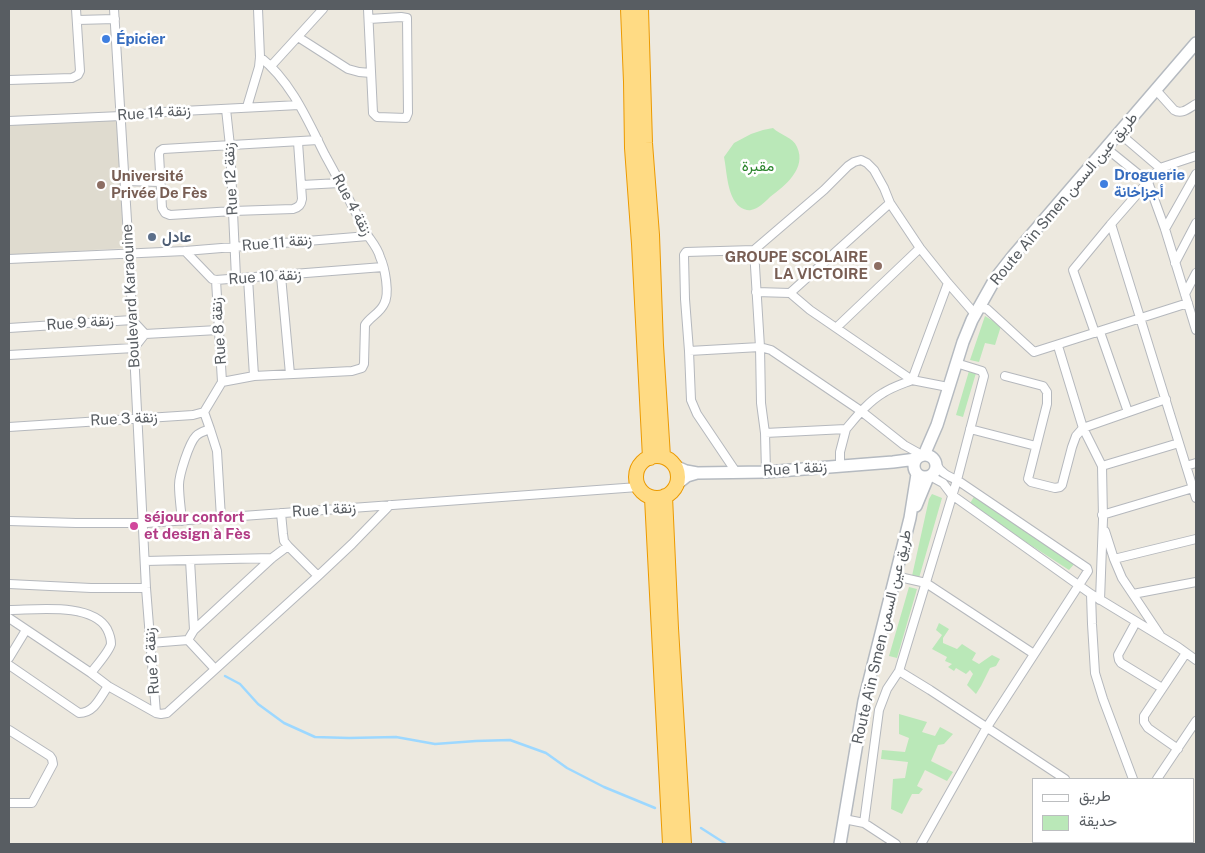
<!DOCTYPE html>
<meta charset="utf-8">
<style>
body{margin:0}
#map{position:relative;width:1205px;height:853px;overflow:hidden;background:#ede9df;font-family:"Public Sans",Vazirmatn,sans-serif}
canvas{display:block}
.frame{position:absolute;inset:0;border:10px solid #585d62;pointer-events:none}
.legend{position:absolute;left:1032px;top:778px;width:162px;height:65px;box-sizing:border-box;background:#fff;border:1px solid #bcbec0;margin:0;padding:6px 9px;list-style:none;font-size:15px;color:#585d62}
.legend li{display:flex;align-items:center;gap:10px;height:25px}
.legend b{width:25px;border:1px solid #bcbec0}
</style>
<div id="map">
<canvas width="1205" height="853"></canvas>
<div class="frame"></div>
<ul class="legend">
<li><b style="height:6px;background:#fff"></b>طريق</li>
<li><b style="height:14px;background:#bae8b8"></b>حديقة</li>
</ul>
</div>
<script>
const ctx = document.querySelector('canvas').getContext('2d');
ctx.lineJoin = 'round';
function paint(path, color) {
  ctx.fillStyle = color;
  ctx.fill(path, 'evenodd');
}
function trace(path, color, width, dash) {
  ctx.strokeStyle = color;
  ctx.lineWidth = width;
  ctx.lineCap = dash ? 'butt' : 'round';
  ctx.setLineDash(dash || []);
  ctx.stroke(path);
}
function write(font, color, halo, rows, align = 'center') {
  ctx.font = font + ' "Public Sans",Vazirmatn,sans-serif';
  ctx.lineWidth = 5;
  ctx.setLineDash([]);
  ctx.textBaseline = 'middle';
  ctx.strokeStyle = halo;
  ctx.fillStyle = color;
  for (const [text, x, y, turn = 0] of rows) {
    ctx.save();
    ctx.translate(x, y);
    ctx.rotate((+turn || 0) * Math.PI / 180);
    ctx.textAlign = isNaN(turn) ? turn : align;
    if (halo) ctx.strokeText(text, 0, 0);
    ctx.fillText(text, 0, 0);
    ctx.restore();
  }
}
paint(new Path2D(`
 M 118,117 L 126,248 L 9,255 L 9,124 Z`), '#dfdbcf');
paint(new Path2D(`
 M 773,128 C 780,135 793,137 797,147 C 807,168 785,186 770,197 C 765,202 758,209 751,210 C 748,211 743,209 740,207 C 727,197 727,172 724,157 L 734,143 L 751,134 L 763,130 Z
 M 985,316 L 1001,326 L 995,345 L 985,343 L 979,362 L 970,360 Z
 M 969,371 L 976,373 L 963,417 L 956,415 Z
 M 932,494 L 942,498 L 919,578 L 912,576 L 929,499 Z
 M 975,495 L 1075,563 L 1069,570 L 969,505 Z
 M 909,587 L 917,589 L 897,658 L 889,656 Z
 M 939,623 L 949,629 L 943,638 L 943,643 L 957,649 L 962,644 L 976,653 L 972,660 L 979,664 L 992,655 L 1000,659 L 996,666 L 990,668 L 981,686 L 976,694 L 967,685 L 973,674 L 970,670 L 966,674 L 956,668 L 954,671 L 948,667 L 952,664 L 945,661 L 947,657 L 932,649 L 942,635 L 936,630 Z
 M 899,714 L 927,722 L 922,732 L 935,736 L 940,727 L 953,734 L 944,744 L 938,745 L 931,761 L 953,772 L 947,781 L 925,770 L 917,786 L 923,789 L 919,794 L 912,794 L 902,814 L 891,809 L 893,779 L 905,778 L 908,762 L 881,759 L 882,750 L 905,752 L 909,738 L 899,734 Z`), '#bae8b8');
trace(new Path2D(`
 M 225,676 L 240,684 L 258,704 L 284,723 L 315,737 L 349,738 L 396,737 L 435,744 L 476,741 L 510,740 L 546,753 L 567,768 L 604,787 L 655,808
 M 701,828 L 726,844`), '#9dd8ff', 2.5);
const street = new Path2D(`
 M 114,9 L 129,253 L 146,588 L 156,713
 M 368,9 L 373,113 L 377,117 L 406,118 L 408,113 L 407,18 L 401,17 L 369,19
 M 77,20 L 115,19
 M 298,37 L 348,69 L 359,72 L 371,73
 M 271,66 L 323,9
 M 9,80 L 72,78 L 78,75 L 80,71 L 76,9
 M 1156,90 L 1174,110 C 1182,115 1189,108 1196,104
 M 247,107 L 259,67 L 260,57 L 258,9
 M 226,109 L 230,146 L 236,278
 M 9,121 L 121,116 L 163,112 L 299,105
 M 1119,133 L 1160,168
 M 298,142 L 302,199 C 301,205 299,207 293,209 L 233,211 L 170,215 L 165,213 L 162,208 L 159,154 L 160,151 L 163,149 L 318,140
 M 1106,148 L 1148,182 L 1165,229 L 1196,330
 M 125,181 L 160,182
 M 302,185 L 340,183
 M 1111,224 L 1196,498
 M 1165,229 L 1196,174
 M 754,250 L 760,347 L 761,403 L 765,433 L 766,472
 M 185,251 L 212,279 L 216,280 L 383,267
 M 9,259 L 185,251 L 368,236
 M 1175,263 L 1196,223
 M 281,276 L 290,374
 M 248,278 L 254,376
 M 216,280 L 222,382
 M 756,292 L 790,293 L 810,310 L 912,380 L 948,387
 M 790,293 L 890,203
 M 1185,294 L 1196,273
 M 978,307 L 987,309 L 1034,352 L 1188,303
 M 837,327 L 920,248
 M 9,328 L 132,320 L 145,334
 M 1100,332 L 1128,412
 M 1095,333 L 1073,270 L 1111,224 L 1160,168 L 1196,156
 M 1058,346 L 1083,428 L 1102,466 L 1103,519 L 1100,600
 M 689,351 L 760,347 L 771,350 L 861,411 L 904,445 L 922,455
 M 9,355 L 134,348 L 145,334 L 218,330
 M 1005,376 L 1043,386 L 1047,392 L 1047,404 L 1028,479 L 1031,482 L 1055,488 L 1060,487 L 1062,485 L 1072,447 L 1076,436 L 1083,428 L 1166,399
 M 222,382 L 254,376 L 352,371 L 362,368 L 364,364 L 365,325 C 370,317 380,313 384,304 C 390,294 385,268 380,257 C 378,249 373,243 368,236 C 354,209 340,182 325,155 C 308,121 291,81 260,57
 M 204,412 L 210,429
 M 9,427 L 193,415 L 204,412 L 222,382
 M 970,429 L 1036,446
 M 765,433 L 846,429 C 857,416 868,402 883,393 C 892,387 902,384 912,380 L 948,283
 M 840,466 L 840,452 L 846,429
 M 1102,466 L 1179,443
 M 1186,466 L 1196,463
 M 736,472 L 697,414 L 691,400 L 689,351 L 685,299 L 684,255 L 686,252 L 754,250 L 824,190 L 848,166 L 854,162 L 861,160 L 867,163 L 874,170 L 884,188 L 890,203 L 920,248 L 948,283 L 975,314
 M 930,476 L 943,483 L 952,495 L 1091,594 L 1178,647 L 1196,660
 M 281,513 L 283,534 L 284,541 L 288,546 L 318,576
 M 1102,515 L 1193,488
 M 9,521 L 76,523 L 147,523 L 638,487
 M 182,521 C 181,509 179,497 179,485 C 179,475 189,443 196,436 C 200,432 205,431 210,429 L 217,451 L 221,518
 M 1105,531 L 1114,559 L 1122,578 L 1160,635
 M 1114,559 L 1196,539
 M 190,560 L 194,630
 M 145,561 L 272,558
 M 895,576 L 926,583 L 1034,654
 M 9,584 L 91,588 L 146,588
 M 1091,594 L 1092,624 L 1095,673 L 1103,699 L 1133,779
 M 1133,594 L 1196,582
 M 9,610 C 35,610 92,602 107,629 C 109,633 111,639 111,644 C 109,652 96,666 91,673
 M 9,618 L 91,673 L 108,686 L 156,713 L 161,714 L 167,713 L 318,576 L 352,544 L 390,505
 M 1136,622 L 1118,655 L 1119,660 L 1121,663 L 1162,688
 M 188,640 L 194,630 L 272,558 L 288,546
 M 150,643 L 188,640 L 215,669
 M 9,658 L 26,630
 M 9,665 L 79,713 C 94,713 100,698 108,686
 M 899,671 L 930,690 L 1065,779
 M 9,730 L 50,756 L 52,759 L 53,764 L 32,803 L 9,803
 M 1178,749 L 1148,728 L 1144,722 L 1144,716 L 1186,653
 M 1157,779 L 1196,721
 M 844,819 L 864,823 L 896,844
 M 864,823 L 879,710 L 887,689 L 899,671 L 957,480 L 984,376 L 982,371 L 956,363
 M 1164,842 L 1168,844
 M 921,844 L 987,727 L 1088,571 L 1087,568 L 957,480 C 948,476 941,473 936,464
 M 1116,844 L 1117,842`);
const secondary = new Path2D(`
 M914 466a11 11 0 1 1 22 0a11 11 0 1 1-22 0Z
 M 924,455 L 937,425 L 963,342 L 972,320 L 995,279 L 1013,256 L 1196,43
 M 675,466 L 686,471 L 697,473 L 687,476 L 677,484
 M 697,473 L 766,472 L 893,462 L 916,459
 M 916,506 L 928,477
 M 840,844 L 864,701 L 910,518 L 917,474`);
const highway = new Path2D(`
 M 628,9 L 631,82 L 632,148 L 639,244 L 650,458
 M 641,9 L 645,143 L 652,235 L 656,345 L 663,457
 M636 477a21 21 0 1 1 42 0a21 21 0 1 1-42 0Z
 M 665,496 L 671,628 L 684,844
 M 652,498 L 670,844`);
trace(street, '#b5b8bd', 10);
trace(secondary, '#b5bac0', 14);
trace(highway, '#ec9a00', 16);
trace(street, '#fff', 8);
trace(secondary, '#fff', 11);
trace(highway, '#ffdb84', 14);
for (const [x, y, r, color] of [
 [106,39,5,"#3f7fe0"],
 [1104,184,5,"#3f7fe0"],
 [101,185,5,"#8d6e63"],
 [152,237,5,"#5c6f8a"],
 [878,266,5,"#8d6e63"],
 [134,526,5,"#d1479c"]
]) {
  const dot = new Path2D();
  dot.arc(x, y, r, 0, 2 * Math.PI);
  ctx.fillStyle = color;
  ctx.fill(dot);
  trace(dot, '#fff', 2);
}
write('bold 15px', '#366cbe', '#fff', [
 ["Épicier",116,39],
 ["Droguerie",1114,175],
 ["أجزاخانة",1114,192]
], 'left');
write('15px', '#585d62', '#fff', [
 ["Rue 14 زنقة",154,113,-4],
 ["Rue 12 زنقة",231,179,-93],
 ["Route Aïn Smen طريق عين السمن",1064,199,-50],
 ["Rue 4 زنقة",352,205,62],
 ["Rue 11 زنقة",277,243,-5],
 ["Rue 10 زنقة",265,277,-4],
 ["Boulevard Karaouine",131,296,-93],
 ["Rue 9 زنقة",80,323,-4],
 ["Rue 8 زنقة",219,331,-94],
 ["Rue 3 زنقة",124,419,-3],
 ["Rue 1 زنقة",795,469,-4],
 ["Rue 1 زنقة",324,510,-4],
 ["Route Aïn Smen طريق عين السمن",882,637,-77],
 ["Rue 2 زنقة",152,661,-94]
]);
write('15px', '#2c852d', '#fff', [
 ["مقبرة",758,166]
]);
write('bold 15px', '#785e54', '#fff', [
 ["Université",111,176],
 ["Privée De Fès",111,193],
 ["GROUPE SCOLAIRE",868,257,"right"],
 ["LA VICTOIRE",868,274,"right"]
], 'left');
write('bold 15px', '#4e5e75', '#fff', [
 ["عادل",162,237]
], 'left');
write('bold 15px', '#b23c85', '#fff', [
 ["séjour confort",144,517],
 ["et design à Fès",144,534]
], 'left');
</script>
